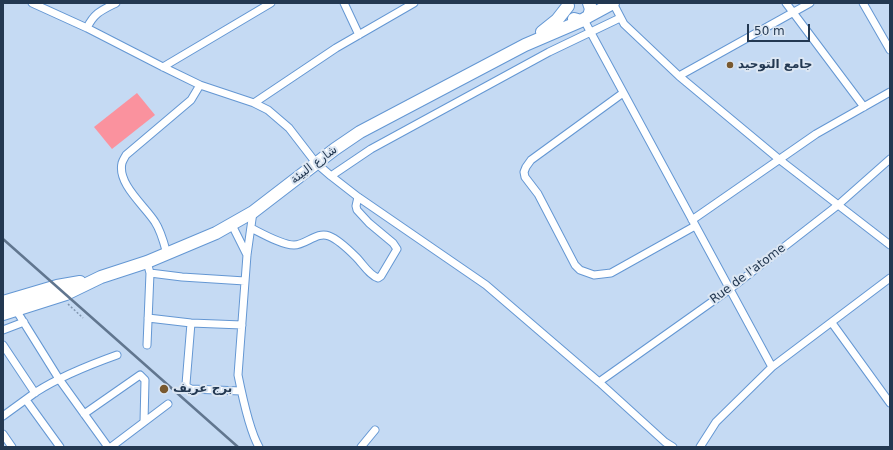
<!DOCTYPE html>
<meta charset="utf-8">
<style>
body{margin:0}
#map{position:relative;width:893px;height:450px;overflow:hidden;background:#c5daf3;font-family:"DejaVu Sans",sans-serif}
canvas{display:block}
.frame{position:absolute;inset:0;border:4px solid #233851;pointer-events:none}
.scale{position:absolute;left:747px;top:24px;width:63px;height:18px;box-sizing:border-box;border:2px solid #233851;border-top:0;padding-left:5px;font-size:12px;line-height:14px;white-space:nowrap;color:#233851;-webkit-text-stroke:3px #dbe6f3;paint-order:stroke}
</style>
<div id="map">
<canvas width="893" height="450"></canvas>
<div class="frame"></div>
<div class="scale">50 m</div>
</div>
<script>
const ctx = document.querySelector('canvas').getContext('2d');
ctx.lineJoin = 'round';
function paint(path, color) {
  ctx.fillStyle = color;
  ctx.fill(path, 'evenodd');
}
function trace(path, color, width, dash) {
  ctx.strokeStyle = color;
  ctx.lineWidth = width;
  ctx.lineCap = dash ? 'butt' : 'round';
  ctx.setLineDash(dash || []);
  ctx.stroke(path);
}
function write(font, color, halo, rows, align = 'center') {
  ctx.font = font + ' "DejaVu Sans",Vazirmatn,sans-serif';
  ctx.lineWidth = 4;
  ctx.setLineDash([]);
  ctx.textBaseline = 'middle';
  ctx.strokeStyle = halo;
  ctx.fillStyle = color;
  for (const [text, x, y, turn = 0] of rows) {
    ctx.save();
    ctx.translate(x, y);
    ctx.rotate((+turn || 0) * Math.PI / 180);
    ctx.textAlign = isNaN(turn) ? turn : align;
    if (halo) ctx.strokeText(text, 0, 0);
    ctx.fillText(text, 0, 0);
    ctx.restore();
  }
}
paint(new Path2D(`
 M 137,93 L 155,115 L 112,149 L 94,127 Z`), '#fa929e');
const street = new Path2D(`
 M 32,3 L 87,28 L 163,67 L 200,85 L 254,103 L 268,110 L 289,128 L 316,163 L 331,176 L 358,197 L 486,285 L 599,382 L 665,442 L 673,447
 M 344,3 L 359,35
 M 613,3 L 624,24 L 679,76 L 780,160 L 890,245
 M 786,3 L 864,107
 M 863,3 L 890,50
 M 584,20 L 772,367
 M 87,28 C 94,13 102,10 116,3
 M 163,67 L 271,3
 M 679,76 L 810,3
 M 623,93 L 531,160 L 526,167 L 524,172 L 525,177 L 538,194 L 575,265 L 580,270 L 594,275 L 611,273 L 695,226
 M 254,103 L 336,48 L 414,3
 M 331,176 L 371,149 L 549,52 L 620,18
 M 253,212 L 247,255 L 238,375 C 242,395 249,430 259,447
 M 692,220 L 816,134 L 890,92
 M 232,225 L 247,255
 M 251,228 C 263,234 282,245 294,245 C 306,245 317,231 329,236 C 337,239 350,251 356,257 C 363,264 369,275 378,278 L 381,276 L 397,249 L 393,243 L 369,223 L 357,210 L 356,206 L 358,197
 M 167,254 C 164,243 161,231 155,222 C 145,206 117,184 122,163 C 123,160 125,157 126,155 L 191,100 L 200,85
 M 147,262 L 150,273 L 182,277 L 245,281
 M 16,310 L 59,379 L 108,447
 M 148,318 L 191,323 L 242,325
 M 191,323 L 186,384 L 187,387 L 191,389 L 241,391
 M 832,323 L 890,403
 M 3,330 L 24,322
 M 3,345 L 35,393
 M 147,345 L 150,273
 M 599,382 L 730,289 L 838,205 L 890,159
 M 26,400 L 60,447
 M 84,414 L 140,375 L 145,380 L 144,422
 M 3,416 C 14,408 25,400 36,392 C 61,376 89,365 117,355
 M 3,434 L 12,447
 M 111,447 L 168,404
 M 361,447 L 375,430
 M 700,447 L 716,422 L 772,367 L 890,278`);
const primary = new Path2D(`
 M 589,16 L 613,3
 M 574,19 L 581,21 L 589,16 L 591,9 L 589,3
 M 542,32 L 557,20 L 568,6
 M 3,302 L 57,286 L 80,282
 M 3,314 L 66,294 L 101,277 L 147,262 L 216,233 L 253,212 L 335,149 L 360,132 L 525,45 L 581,21`);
trace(street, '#6497d3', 9);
trace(primary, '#6497d3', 14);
trace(new Path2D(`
 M 68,304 L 83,318`), '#7f94ad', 1.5, [2, 2]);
trace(street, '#fff', 7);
trace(primary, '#fff', 12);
trace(new Path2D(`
 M 3,239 L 238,447`), '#61768f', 2.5);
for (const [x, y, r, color] of [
 [730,65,4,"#79592f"],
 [164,389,5,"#79592f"]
]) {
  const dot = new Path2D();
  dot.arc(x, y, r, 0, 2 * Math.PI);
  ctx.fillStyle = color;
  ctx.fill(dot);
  trace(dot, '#dbe6f3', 1.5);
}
write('bold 12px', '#233851', '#dbe6f3', [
 ["جامع التوحيد",738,65],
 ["برج عريف",173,389]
], 'left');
write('12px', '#233851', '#dbe6f3', [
 ["شارع البيئة",314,165,-37],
 ["Rue de l'atome",748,274,-37]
]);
</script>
